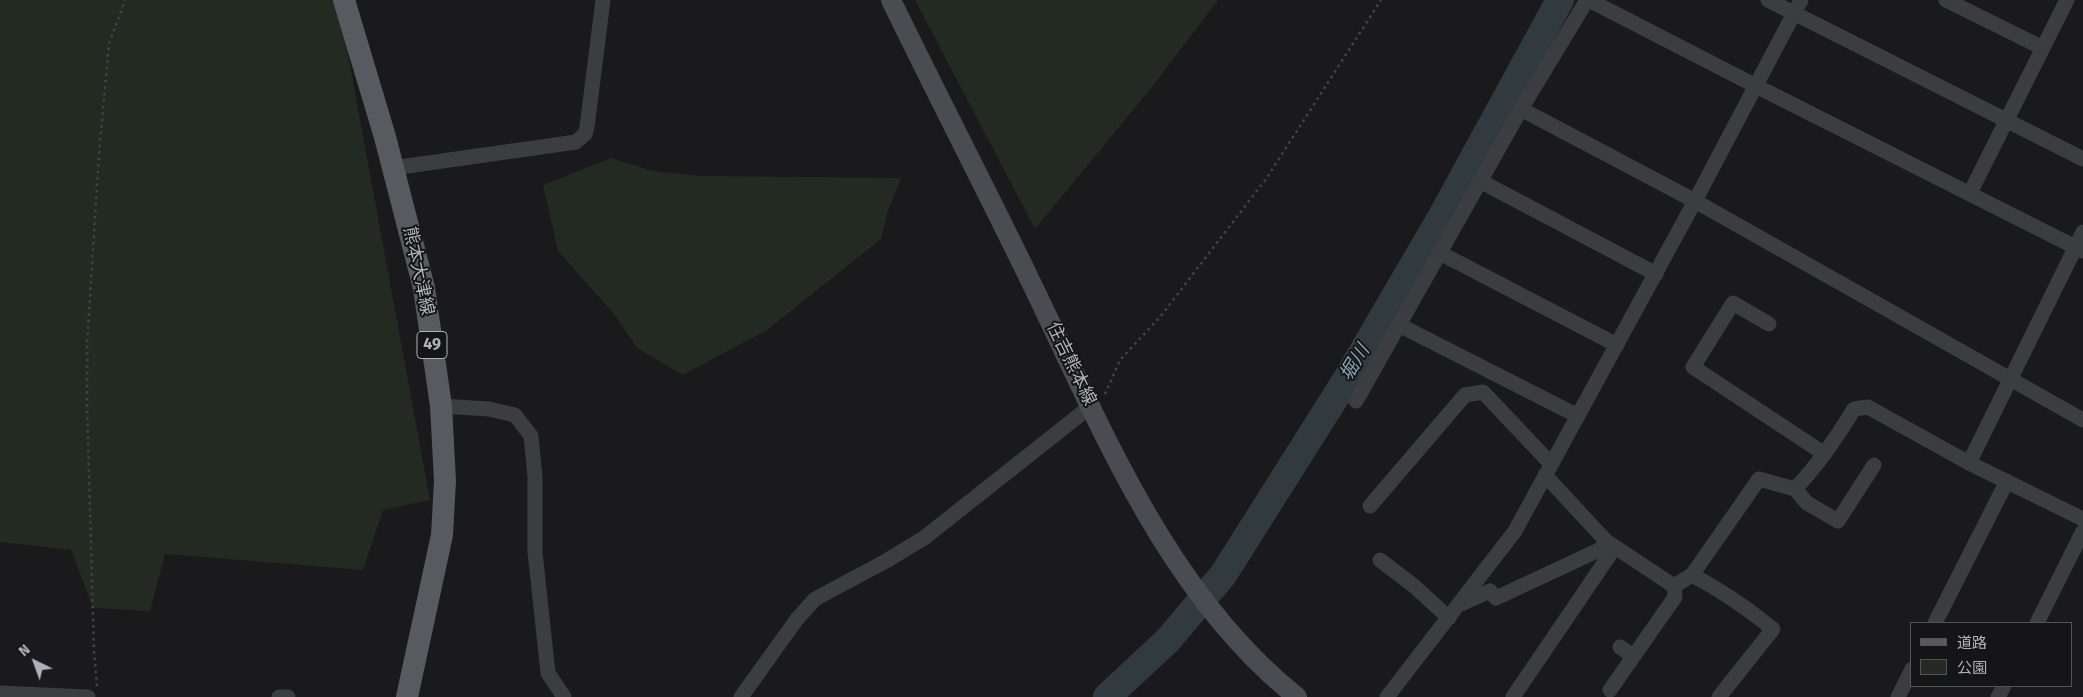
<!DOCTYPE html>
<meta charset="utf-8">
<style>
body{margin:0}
#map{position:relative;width:2083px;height:697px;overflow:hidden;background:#1a1a1c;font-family:"Fira Sans","Noto Sans JP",sans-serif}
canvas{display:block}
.legend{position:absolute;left:1910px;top:622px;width:162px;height:65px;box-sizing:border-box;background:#151517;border:1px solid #525458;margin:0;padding:6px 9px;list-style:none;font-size:15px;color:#adb3ba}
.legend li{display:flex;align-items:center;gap:10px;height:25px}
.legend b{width:25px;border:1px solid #525458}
.north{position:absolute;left:10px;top:637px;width:50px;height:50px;-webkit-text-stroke:4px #151517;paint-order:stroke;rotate:318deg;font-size:14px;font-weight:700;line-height:20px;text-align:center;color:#adb3ba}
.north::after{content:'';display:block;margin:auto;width:18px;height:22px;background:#adb3ba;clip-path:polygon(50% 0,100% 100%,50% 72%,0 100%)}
</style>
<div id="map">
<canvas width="2083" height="697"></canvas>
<ul class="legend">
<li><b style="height:6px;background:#575a5f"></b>道路</li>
<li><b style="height:14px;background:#222a22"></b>公園</li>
</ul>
<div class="north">N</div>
</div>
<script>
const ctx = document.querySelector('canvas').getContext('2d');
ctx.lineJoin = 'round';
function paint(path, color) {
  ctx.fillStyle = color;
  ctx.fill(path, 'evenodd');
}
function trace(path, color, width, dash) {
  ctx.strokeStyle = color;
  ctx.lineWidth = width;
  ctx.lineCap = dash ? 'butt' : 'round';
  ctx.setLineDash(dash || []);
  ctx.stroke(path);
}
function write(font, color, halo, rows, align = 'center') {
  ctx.font = font + ' "Fira Sans","Noto Sans JP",sans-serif';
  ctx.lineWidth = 4;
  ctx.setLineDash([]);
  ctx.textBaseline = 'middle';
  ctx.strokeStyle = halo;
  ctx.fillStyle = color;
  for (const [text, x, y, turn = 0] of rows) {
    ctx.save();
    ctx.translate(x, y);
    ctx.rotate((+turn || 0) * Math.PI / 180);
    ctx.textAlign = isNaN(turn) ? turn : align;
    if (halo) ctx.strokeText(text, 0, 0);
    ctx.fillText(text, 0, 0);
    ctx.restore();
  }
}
paint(new Path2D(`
 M 0,0 L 338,0 L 430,500 L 383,510 L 363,570 L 165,554 L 150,611 L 93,608 L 71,550 L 0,542 Z
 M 915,0 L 1218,0 L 1152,87 L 1035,229 Z
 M 611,158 L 653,171 L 701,176 L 901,178 L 887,214 L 881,239 L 767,330 L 683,375 L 637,348 L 614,314 L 558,251 L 543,185 Z`), '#222a22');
trace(new Path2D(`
 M 1107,697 L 1168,640 L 1223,575 L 1348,377 L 1380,322 L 1442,216 L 1560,0`), '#313b3f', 28);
trace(new Path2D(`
 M 1105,394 L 1120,360 L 1160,317 L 1266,179 L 1381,0
 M 97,686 L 94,652 L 87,404 L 87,345 L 99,154 L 109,44 L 125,0`), '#414448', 2.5, [2.5, 4]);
trace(new Path2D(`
 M 1589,0 L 1756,86 L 2083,251
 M 1768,0 L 2083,159
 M 1946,0 L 2043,48
 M 1521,109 L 1695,201 L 2083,420
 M 393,168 L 576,142 L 585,134 L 587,127 L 603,0
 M 1480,181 L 1656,274
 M 1970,193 L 2067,0
 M 1440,253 L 1617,345
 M 1769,324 L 1733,303 L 1693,367 L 1823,453
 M 1399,325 L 1578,416
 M 1356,401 L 1521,109 L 1587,0
 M 441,406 L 489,409 L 515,415 L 531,436 L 535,477 L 535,552 L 548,673 L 564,697
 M 1969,463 L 2083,232
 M 1545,475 L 1606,541
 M 1795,489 L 1807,503 L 1838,521 L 1874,465
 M 1370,506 L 1465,395 L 1483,392 L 1551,464
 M 1380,560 L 1414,586 L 1449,618
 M 1692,575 C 1721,590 1747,608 1773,629 L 1719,697
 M 1461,604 L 1490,591 L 1496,598 L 1601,549 L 1606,541 L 1674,586 L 1692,575 L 1759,479 L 1795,489 C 1817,466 1837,437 1854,409 L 1868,407 L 1969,463 L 2083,519
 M 1935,623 L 2007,481
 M 2037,623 L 2083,531
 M 1620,647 L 1633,656
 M 1610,690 L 1675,597 L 1674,586
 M 0,693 L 88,697
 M 279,697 L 288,697
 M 741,697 L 797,619 L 815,599 L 886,561 L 924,538 L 1091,406
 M 1387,697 L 1515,531 L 1695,201 L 1801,0
 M 1513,697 L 1615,547
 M 1898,697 L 1912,669
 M 1998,697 L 2004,686`), '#3b3d41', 15);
trace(new Path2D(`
 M 891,0 C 936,93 984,185 1029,278 C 1100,424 1166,593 1297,697`), '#494c51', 20);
trace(new Path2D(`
 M 344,0 L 385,137 L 424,288 L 441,406 L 445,481 L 442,535 L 407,697`), '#575a5f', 22);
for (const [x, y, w] of [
 [432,345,30]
]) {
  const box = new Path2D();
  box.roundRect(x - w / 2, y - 13.5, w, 27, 4);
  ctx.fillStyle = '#151517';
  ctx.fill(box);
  trace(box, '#adb3ba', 1);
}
write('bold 16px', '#adb3ba', null, [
 ["49",432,345]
]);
write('18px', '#adb3ba', '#151517', [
 ["熊本大津線",418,271,78],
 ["住吉熊本線",1071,364,64]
]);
write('italic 19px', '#87a4b2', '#151517', [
 ["堀川",1355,363,-58]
]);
</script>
